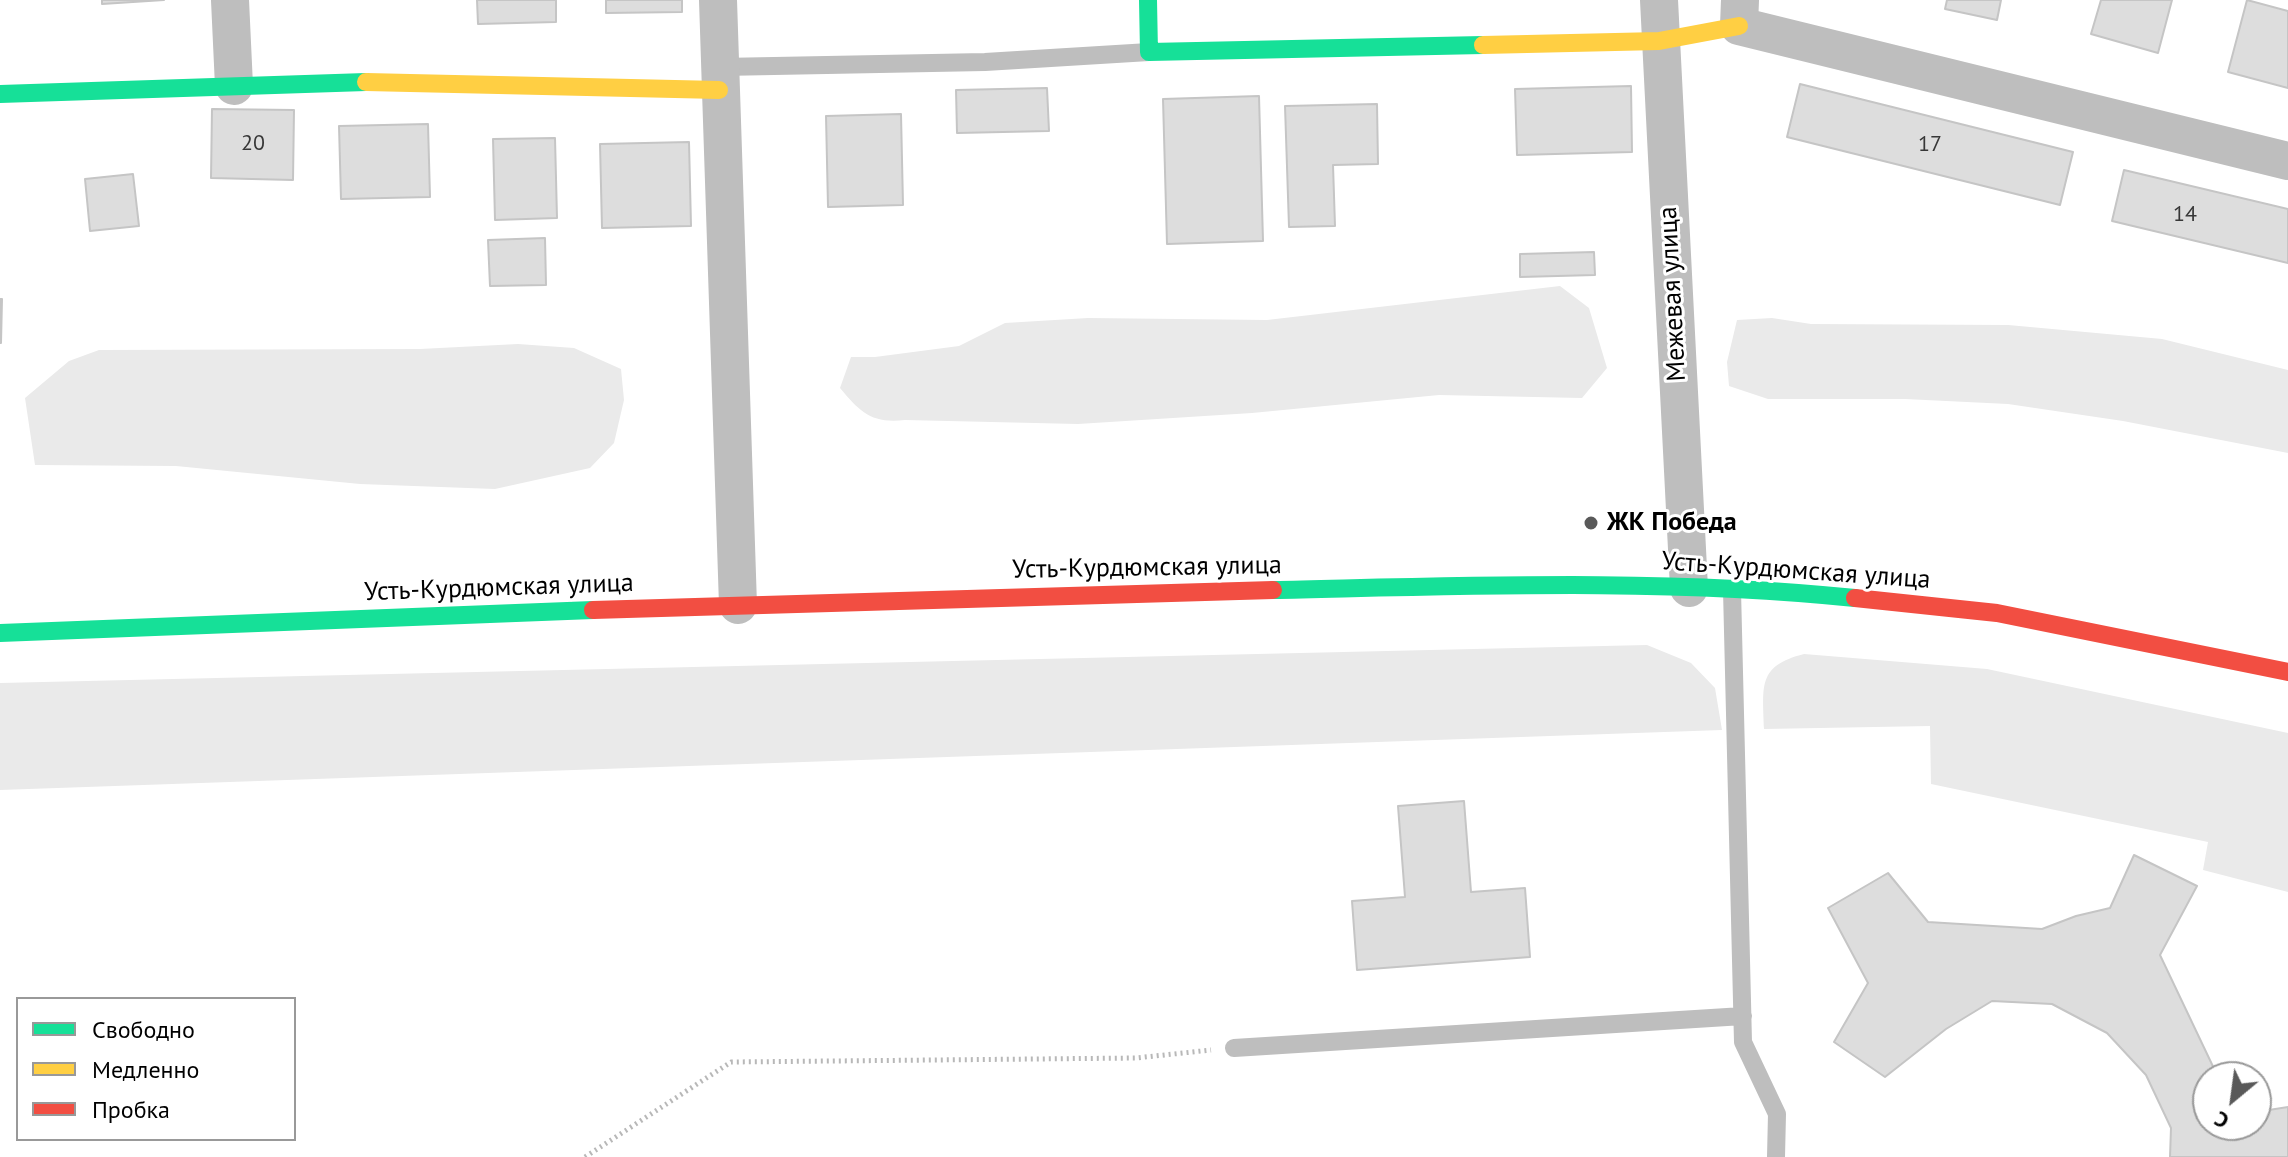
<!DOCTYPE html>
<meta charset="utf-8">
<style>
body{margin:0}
#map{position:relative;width:2288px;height:1157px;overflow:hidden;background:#fff;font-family:"PT Sans",sans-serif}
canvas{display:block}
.legend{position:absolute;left:16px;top:997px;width:280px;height:144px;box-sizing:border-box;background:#fff;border:2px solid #999;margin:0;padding:10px 14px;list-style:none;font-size:24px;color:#000}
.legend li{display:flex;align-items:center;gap:16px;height:40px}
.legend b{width:40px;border:2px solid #999}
.north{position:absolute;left:2192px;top:1061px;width:80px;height:80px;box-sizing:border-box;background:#fff;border:2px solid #999;border-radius:50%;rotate:209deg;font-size:22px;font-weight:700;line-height:32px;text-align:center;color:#000}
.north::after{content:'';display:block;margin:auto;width:28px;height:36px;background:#595959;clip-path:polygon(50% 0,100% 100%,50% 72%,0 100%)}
</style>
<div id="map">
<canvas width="2288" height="1157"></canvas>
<ul class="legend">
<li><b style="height:10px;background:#16e098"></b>Свободно</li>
<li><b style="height:10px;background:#ffcf43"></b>Медленно</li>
<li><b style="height:10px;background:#f24e42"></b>Пробка</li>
</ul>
<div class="north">С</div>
</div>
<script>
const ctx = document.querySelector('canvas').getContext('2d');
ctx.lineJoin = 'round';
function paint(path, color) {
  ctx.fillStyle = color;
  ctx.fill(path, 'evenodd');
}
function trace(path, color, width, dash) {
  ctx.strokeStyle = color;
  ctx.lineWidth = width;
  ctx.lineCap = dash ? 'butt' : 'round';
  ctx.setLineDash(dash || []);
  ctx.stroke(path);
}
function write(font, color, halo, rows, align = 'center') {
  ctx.font = font + ' "PT Sans",sans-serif';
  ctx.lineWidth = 6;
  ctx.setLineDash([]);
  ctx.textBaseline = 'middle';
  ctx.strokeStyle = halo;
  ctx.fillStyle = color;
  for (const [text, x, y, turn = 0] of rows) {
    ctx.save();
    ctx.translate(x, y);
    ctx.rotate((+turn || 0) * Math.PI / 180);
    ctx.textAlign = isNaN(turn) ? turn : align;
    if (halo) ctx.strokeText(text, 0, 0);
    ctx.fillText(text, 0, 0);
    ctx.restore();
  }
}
paint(new Path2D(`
 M 1560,286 L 1589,308 L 1607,368 L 1582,398 L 1439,395 L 1252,413 L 1078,424 L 905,420 C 872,424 860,412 840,388 L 851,357 L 875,357 L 959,346 L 1005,323 L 1088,318 L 1267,320 Z
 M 1772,318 L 1811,324 L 2008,325 L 2162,339 L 2288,370 L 2288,453 L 2123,421 L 2008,404 L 1905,399 L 1768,399 L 1729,386 L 1727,362 L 1737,320 Z
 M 518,344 L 574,348 L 621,369 L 624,400 L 614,443 L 590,468 L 495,489 L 360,484 L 176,466 L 35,465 L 25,398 L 69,361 L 99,350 L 420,349 Z
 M 1647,645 L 1691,663 L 1715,688 L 1722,730 L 0,790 L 0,683 Z
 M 1804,654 L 1987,669 L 2288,733 L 2288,892 L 2203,870 L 2208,842 L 1931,784 L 1930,726 L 1764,729 C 1763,686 1757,666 1804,654 Z`), '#eaeaea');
const building = new Path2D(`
 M 102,0 L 164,0 L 102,4 Z
 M 477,0 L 556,0 L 556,22 L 478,24 Z
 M 606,0 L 682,0 L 682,12 L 606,13 Z
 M 1947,0 L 2001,0 L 1997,20 L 1945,9 Z
 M 2101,0 L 2172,0 L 2158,53 L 2091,34 Z
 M 2247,0 L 2288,11 L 2288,88 L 2228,72 Z
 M 1800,84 L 2073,152 L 2060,205 L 1787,137 Z
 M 1631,86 L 1632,152 L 1517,155 L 1515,89 Z
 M 1047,88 L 1049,131 L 957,133 L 956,90 Z
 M 1259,96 L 1263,241 L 1167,244 L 1163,99 Z
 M 1377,104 L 1378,164 L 1333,165 L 1335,226 L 1289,227 L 1285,106 Z
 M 212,109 L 294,110 L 293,180 L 211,178 Z
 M 901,114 L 903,205 L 828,207 L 826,116 Z
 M 428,124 L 430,197 L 341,199 L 339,126 Z
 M 555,138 L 557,218 L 495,220 L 493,139 Z
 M 689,142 L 691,226 L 602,228 L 600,144 Z
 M 2124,170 L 2288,209 L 2288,263 L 2112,221 Z
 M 133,174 L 139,226 L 90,231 L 85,179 Z
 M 545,238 L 546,285 L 490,286 L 488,240 Z
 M 1594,252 L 1595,275 L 1520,277 L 1520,254 Z
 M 0,299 L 2,299 L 1,343 L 0,343 Z
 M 1464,801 L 1471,892 L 1525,888 L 1530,957 L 1357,970 L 1352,901 L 1405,897 L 1398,806 Z
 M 2134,855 L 2197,886 L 2160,955 L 2218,1077 L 2208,1077 L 2208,1125 L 2256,1125 L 2256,1112 L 2288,1107 L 2288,1157 L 2170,1157 L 2171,1128 L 2146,1075 L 2107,1033 L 2052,1004 L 1992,1001 L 1946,1029 L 1885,1077 L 1834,1042 L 1868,983 L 1828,908 L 1888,873 L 1928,922 L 2042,929 L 2076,916 L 2110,908 Z`);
paint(building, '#ddd');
trace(building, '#c5c5c5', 2);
trace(new Path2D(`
 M 585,1157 L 731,1062 L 1136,1058 L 1211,1050`), '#b8b8b8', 5, [2, 4]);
trace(new Path2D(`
 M 721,67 L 985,62 L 1149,52
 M 1732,590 L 1743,1042 L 1777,1114 L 1776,1157
 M 1234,1048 L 1743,1016`), '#bebebe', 18);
trace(new Path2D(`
 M 230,0 L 234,86
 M 718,0 L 738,605
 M 1659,0 L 1689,588
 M 1740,0 L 1739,26 L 2288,161`), '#bebebe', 38);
trace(new Path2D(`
 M 1148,0 L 1149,52 L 1483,45
 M 0,94 L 366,82
 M 1273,590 C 1465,586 1664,578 1855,598
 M 0,633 L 593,610`), '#16e098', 18);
trace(new Path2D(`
 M 1483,45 L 1659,41 L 1739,26
 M 366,82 L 719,90`), '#ffcf43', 18);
trace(new Path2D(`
 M 1855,598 L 1997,613 L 2288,672
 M 593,610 L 1273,590`), '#f24e42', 18);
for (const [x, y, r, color] of [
 [1591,523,8,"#595959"]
]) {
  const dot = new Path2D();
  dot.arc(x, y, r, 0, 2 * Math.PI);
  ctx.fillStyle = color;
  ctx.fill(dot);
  trace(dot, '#fff', 3);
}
write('22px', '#373737', null, [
 ["20",253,144],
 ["17",1930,145],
 ["14",2185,215]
]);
write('26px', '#000', '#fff', [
 ["Межевая улица",1673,294,-93],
 ["Усть-Курдюмская улица",1147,568,-1],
 ["Усть-Курдюмская улица",1796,571,4],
 ["Усть-Курдюмская улица",499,588,-2]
]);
write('bold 26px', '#000', '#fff', [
 ["ЖК Победа",1607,523]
], 'left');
</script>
